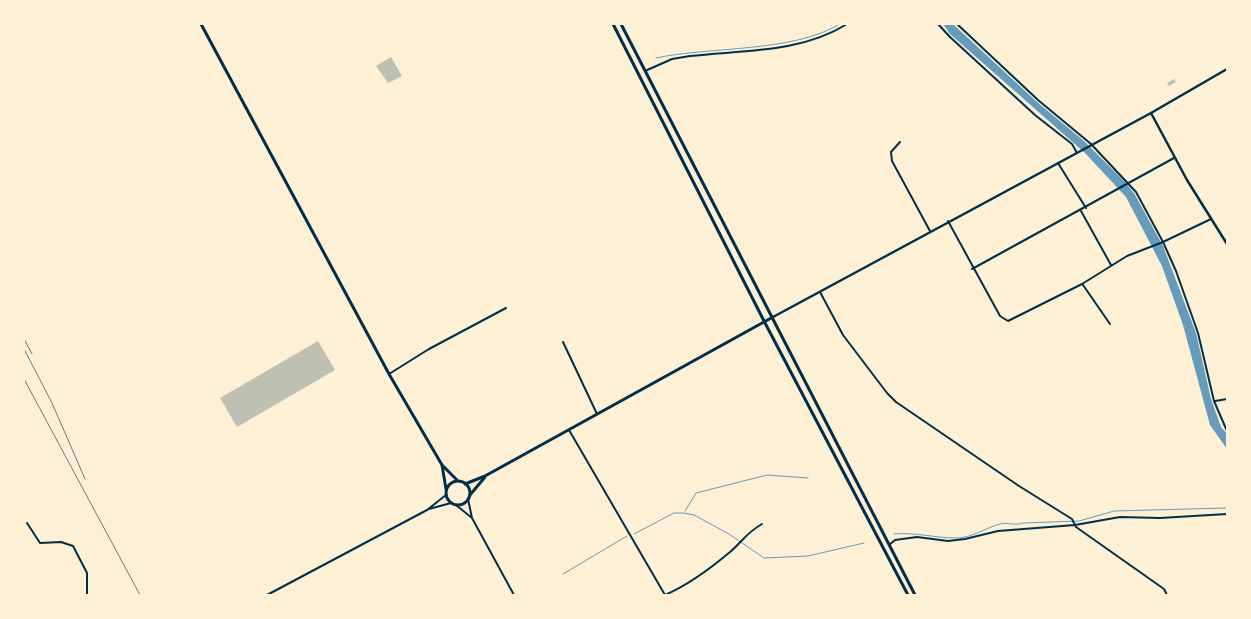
<!DOCTYPE html>
<style>
body{margin:0}
#map{position:relative;width:1251px;height:619px;overflow:hidden;background:#fdf0d5;font-family:"DM Sans",sans-serif}
canvas{display:block}
.frame{position:absolute;inset:0;border:25px solid #fdf0d5;pointer-events:none}
</style>
<div id="map">
<canvas width="1251" height="619"></canvas>
<div class="frame"></div>
</div>
<script>
const ctx = document.querySelector('canvas').getContext('2d');
ctx.lineJoin = 'round';
function paint(path, color) {
  ctx.fillStyle = color;
  ctx.fill(path, 'evenodd');
}
function trace(path, color, width, dash) {
  ctx.strokeStyle = color;
  ctx.lineWidth = width;
  ctx.lineCap = dash ? 'butt' : 'round';
  ctx.setLineDash(dash || []);
  ctx.stroke(path);
}
paint(new Path2D(`
 M 943,24 L 953,24 L 1037,102 L 1084,141 L 1124,181 L 1134,193 L 1163,246 L 1196,333 L 1211,399 L 1221,427 L 1227,434 L 1227,449 L 1210,425 L 1183,325 L 1162,266 L 1126,197 L 1085,153 L 950,34 Z`), '#669bbc');
trace(new Path2D(`
 M 656,58 C 712,46 791,53 840,24
 M 685,511 L 696,493 L 767,475 L 808,478
 M 634,534 L 674,513 L 684,513 L 694,515 L 729,534 L 764,558 L 808,556 L 864,543
 M 894,534 C 915,532 935,538 956,538 C 972,538 985,528 1000,524 C 1008,522 1014,526 1023,523 L 1079,521 L 1114,511 L 1227,508
 M 563,574 L 627,536`), '#669bbc', 1);
paint(new Path2D(`
 M 391,57 L 402,76 L 388,83 L 376,66 Z
 M 1174,79 L 1176,82 L 1169,86 L 1167,83 Z
 M 318,341 L 335,370 L 237,427 L 220,398 Z`), '#bec0b2');
trace(new Path2D(`
 M 938,24 L 950,37 L 1035,115 L 1072,144 L 1077,153
 M 957,24 L 1038,100 L 1091,144 L 1136,192 L 1163,242 L 1176,271 L 1198,333 L 1214,401 L 1227,431
 M 645,71 L 672,59 L 690,56 C 743,50 801,53 847,24
 M 900,142 L 891,152 L 892,161 L 930,231
 M 1058,163 L 1086,208
 M 1081,211 L 1111,265
 M 948,221 L 1000,316 L 1008,321 L 1082,284 L 1127,256 L 1163,242 L 1211,219
 M 972,269 L 1174,158
 M 1083,285 L 1110,324
 M 820,292 L 843,335 L 887,393 L 896,402 L 1019,486 L 1072,519 L 1076,527 L 1164,589 L 1167,595
 M 563,342 L 597,414
 M 389,374 L 429,349 L 506,308
 M 1215,401 L 1227,399
 M 569,430 L 665,595
 M 468,499 L 472,518 L 514,595
 M 456,505 L 472,518
 M 429,509 L 451,503
 M 27,523 L 40,543 L 61,542 L 73,546 L 87,573 L 87,595
 M 889,545 L 895,540 L 917,537 L 948,541 L 965,539 L 998,531 L 1075,525 L 1120,517 L 1160,518 L 1227,514
 M 267,595 L 427,510 L 446,495
 M 665,595 C 688,585 711,568 730,552 C 743,541 746,533 762,524`), '#003049', 2);
trace(new Path2D(`
 M 1151,113 L 1187,180 L 1227,244
 M 773,317 L 1151,113 L 1227,69`), '#003049', 2.5);
trace(new Path2D(`
 M 201,24 L 389,374 L 442,465 L 458,481
 M 442,465 L 446,489
 M446 493a12 12 0 1 1 24 0a12 12 0 1 1-24 0Z
 M 465,484 L 485,476 L 773,317
 M 470,495 L 485,477`), '#003049', 3);
trace(new Path2D(`
 M 613,24 L 764,321 L 908,595
 M 621,24 L 915,595`), '#003049', 3);
trace(new Path2D(`
 M 24,339 L 32,354
 M 24,349 L 52,403 L 85,479
 M 24,379 L 140,595`), '#657d81', 1);
</script>
